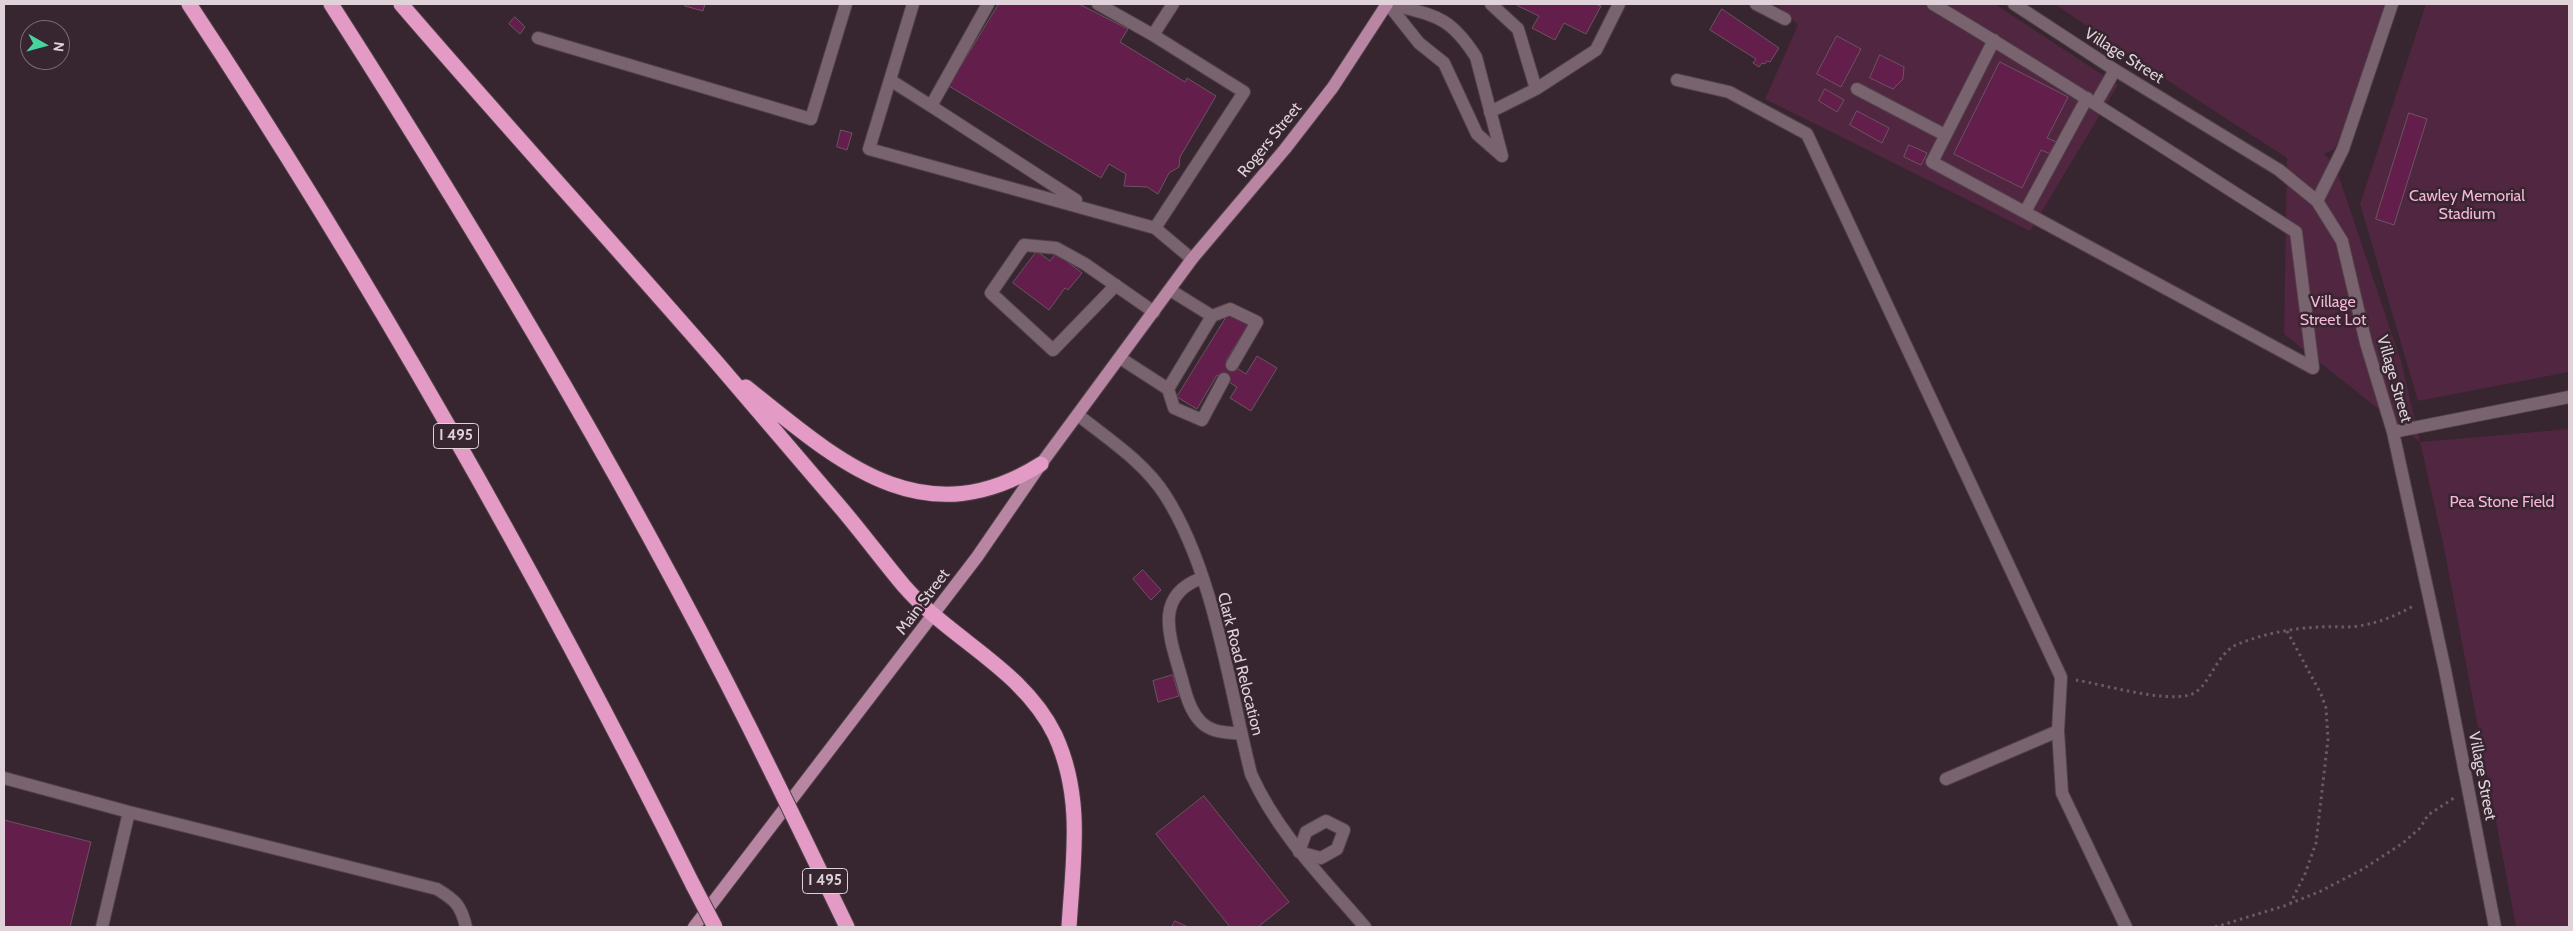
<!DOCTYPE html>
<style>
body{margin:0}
#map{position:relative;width:2573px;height:931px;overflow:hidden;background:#37252f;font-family:Cabin,sans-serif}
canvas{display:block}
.frame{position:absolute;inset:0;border:5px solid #dfd2d9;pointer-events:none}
.north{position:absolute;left:20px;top:20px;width:50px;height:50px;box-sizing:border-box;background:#37252f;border:1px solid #7a6a73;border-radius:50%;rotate:97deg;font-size:14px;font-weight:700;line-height:20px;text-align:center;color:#dfd2d9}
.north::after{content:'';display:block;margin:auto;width:18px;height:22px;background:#47d49e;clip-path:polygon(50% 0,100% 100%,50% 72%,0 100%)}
</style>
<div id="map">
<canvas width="2573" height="931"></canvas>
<div class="frame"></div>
<div class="north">N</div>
</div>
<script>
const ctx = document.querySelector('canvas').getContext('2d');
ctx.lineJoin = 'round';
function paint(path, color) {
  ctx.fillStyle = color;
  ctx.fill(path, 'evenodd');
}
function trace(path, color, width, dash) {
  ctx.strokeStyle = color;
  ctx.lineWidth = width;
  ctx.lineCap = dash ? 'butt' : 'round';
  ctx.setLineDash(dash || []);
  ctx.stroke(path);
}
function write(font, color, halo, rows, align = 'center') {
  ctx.font = font + ' Cabin,sans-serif';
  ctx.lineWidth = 5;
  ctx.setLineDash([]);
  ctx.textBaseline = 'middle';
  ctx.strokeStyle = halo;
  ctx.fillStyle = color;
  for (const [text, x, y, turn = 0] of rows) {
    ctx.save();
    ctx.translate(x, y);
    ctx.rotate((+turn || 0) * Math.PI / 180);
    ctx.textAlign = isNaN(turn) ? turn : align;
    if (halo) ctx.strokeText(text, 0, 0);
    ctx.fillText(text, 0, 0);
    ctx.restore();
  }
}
paint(new Path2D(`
 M 1776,4 L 1995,4 L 2118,85 L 2030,231 L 1765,99 L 1798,25 Z
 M 2055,4 L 2387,4 L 2338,143 L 2333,150 L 2324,154 L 2335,165 L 2401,361 L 2420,442 L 2569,429 L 2569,927 L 2516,927 L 2444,548 L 2420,442 L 2284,334 L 2287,158 L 2142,64 Z
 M 2426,4 L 2569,4 L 2569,372 L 2418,401 L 2360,204 Z`), '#502640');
const building = new Path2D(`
 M 686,4 L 705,4 L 703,11 L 685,6 Z
 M 999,4 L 1079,4 L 1128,29 L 1120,42 L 1185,82 L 1187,78 L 1216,96 L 1180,157 L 1179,167 L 1169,173 L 1158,194 L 1147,187 L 1124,186 L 1126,174 L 1109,164 L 1101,178 L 949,86 Z
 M 1519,4 L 1595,4 L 1601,6 L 1586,34 L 1564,23 L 1555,40 L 1532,28 L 1539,16 L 1518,6 Z
 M 1722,9 L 1779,48 L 1770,62 L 1767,61 L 1765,64 L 1762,63 L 1759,67 L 1753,63 L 1756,59 L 1710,30 Z
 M 515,17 L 525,27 L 520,34 L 509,24 Z
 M 1837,36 L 1861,49 L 1841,87 L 1817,74 Z
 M 1880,55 L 1904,67 L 1903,79 L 1893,89 L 1870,78 Z
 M 2000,62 L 2068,97 L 2047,138 L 2059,143 L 2053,155 L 2041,150 L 2022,188 L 1954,154 Z
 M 1825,89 L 1844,100 L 1837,112 L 1819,101 Z
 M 1857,111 L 1889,128 L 1882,143 L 1850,125 Z
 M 2409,113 L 2427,119 L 2394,225 L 2376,219 Z
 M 841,130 L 852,133 L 847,150 L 837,147 Z
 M 1909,145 L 1927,153 L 1921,165 L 1904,157 Z
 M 1037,251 L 1050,261 L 1056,253 L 1082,273 L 1068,290 L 1065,288 L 1049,310 L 1013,283 Z
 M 1229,313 L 1248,325 L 1226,361 L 1246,374 L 1257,356 L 1277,368 L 1251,411 L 1230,398 L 1237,387 L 1217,375 L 1197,409 L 1177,397 Z
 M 1143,570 L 1161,590 L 1151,600 L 1133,579 Z
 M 1173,675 L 1179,696 L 1158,702 L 1153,681 Z
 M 1204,796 L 1289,902 L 1258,927 L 1230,927 L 1156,834 Z
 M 4,820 L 91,842 L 70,927 L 4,927 Z
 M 1175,921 L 1188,927 L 1172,927 Z`);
paint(building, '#631e4b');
trace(building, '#6a5561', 1);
const minor = new Path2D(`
 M 913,4 L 869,149 L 1155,228 L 1192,259
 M 988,4 L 931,106 L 1076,200
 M 1098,4 L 1153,35 L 1244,92 L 1155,228
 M 1388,4 L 1419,43 L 1444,63 L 1477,134 L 1502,156
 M 1390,4 C 1435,16 1449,15 1476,57 L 1502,156
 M 1756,4 L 1785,19
 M 1933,4 C 2056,77 2175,155 2296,232 L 2313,368 L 1932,162 L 1994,40
 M 2014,4 L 2115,70 L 2279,170 L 2317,201 L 2342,241 L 2366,343 L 2393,432 L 2445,670 L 2495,927
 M 1153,35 L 1173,4
 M 538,38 L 811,119 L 846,4
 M 890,80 L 931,106
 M 1677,80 L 1729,92 L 1807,134 L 2061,677 L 2058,731 L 2062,793 L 2126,927
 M 1536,89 L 1596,50 L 1619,4
 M 1857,89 L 1945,135
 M 2096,103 L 2115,70
 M 1490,112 L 1536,89 L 1518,29 L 1491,4
 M 2317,201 L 2343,149 L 2392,4
 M 2025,212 L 2087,98
 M 1116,285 L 1053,350 L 991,293 L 1024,245 L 1056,248 L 1085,264 L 1154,312
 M 1212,316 L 1230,309 L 1257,322 L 1232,365
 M 1120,358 L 1168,389 L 1212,316 L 1170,290
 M 1168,389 L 1174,408 L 1202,420 L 1224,379
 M 1078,415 C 1108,439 1144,462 1165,495 C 1214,571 1229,687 1251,774 C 1278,834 1323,878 1365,927
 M 2393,432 L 2569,397
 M 1202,578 C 1154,595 1169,635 1180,673 C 1185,689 1188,709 1201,722 C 1212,733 1226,732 1241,734
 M 4,778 L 129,812
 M 1946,779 L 2058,731
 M 1326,821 L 1344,830 L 1337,849 L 1321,858 L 1299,852 L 1306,832 Z
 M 102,927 L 129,812 L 437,889 C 455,900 461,905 466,927`);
const major = new Path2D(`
 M 694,927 L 977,557 L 1041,464 L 1192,259 L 1285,149 L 1333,87 L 1387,4`);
const highway = new Path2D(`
 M 189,4 C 376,287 542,581 693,885
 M 331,4 C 491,254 644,511 774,777
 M 401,4 C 505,125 613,243 718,364 C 759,412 800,460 841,508 C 863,534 883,561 904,586 C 951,640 1023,669 1055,735 C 1084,798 1073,860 1069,927
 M 746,387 C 837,460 922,539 1041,464
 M 802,834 L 847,927`);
trace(minor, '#504149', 14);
trace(major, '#504149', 14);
trace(highway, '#504149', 17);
trace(new Path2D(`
 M 2287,631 L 2321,694 L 2326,708 L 2328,739 L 2316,843 L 2305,874 L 2290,904
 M 2076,680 C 2105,685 2162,702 2189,695 C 2210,690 2214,654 2238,644 C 2263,634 2293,628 2320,627 C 2333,626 2346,628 2358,626 C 2380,623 2397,615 2415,605
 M 2215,927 L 2284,906 L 2321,891 L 2363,869 L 2403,843 L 2420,828 L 2428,815 L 2454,798`), '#6b5a63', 3, [2.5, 4]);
trace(minor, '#78636f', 12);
trace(major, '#b885a3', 12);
trace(highway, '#e39bc6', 15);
const highwayBridge = new Path2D(`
 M 774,777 L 802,834
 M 693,885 L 715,927`);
trace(highwayBridge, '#504149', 17, []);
trace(highwayBridge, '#e39bc6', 15);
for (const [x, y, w] of [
 [456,436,45],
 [825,881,45]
]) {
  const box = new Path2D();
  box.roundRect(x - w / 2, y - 12.5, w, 25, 4);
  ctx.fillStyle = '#37252f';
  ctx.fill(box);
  trace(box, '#dfd2d9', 1);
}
write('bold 15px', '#dfd2d9', null, [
 ["I 495",456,436],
 ["I 495",825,881]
]);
write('16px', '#dfd2d9', '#37252f', [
 ["Village Street",2124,56,32],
 ["Rogers Street",1270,140,-51],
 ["Village Street",2394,379,74],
 ["Main Street",923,602,-53],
 ["Clark Road Relocation",1240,664,76],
 ["Village Street",2482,776,79]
]);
write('16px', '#f5b6da', '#37252f', [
 ["Cawley Memorial",2467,196],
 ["Stadium",2467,214],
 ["Village",2333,302],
 ["Street Lot",2333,320],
 ["Pea Stone Field",2502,502]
]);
</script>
